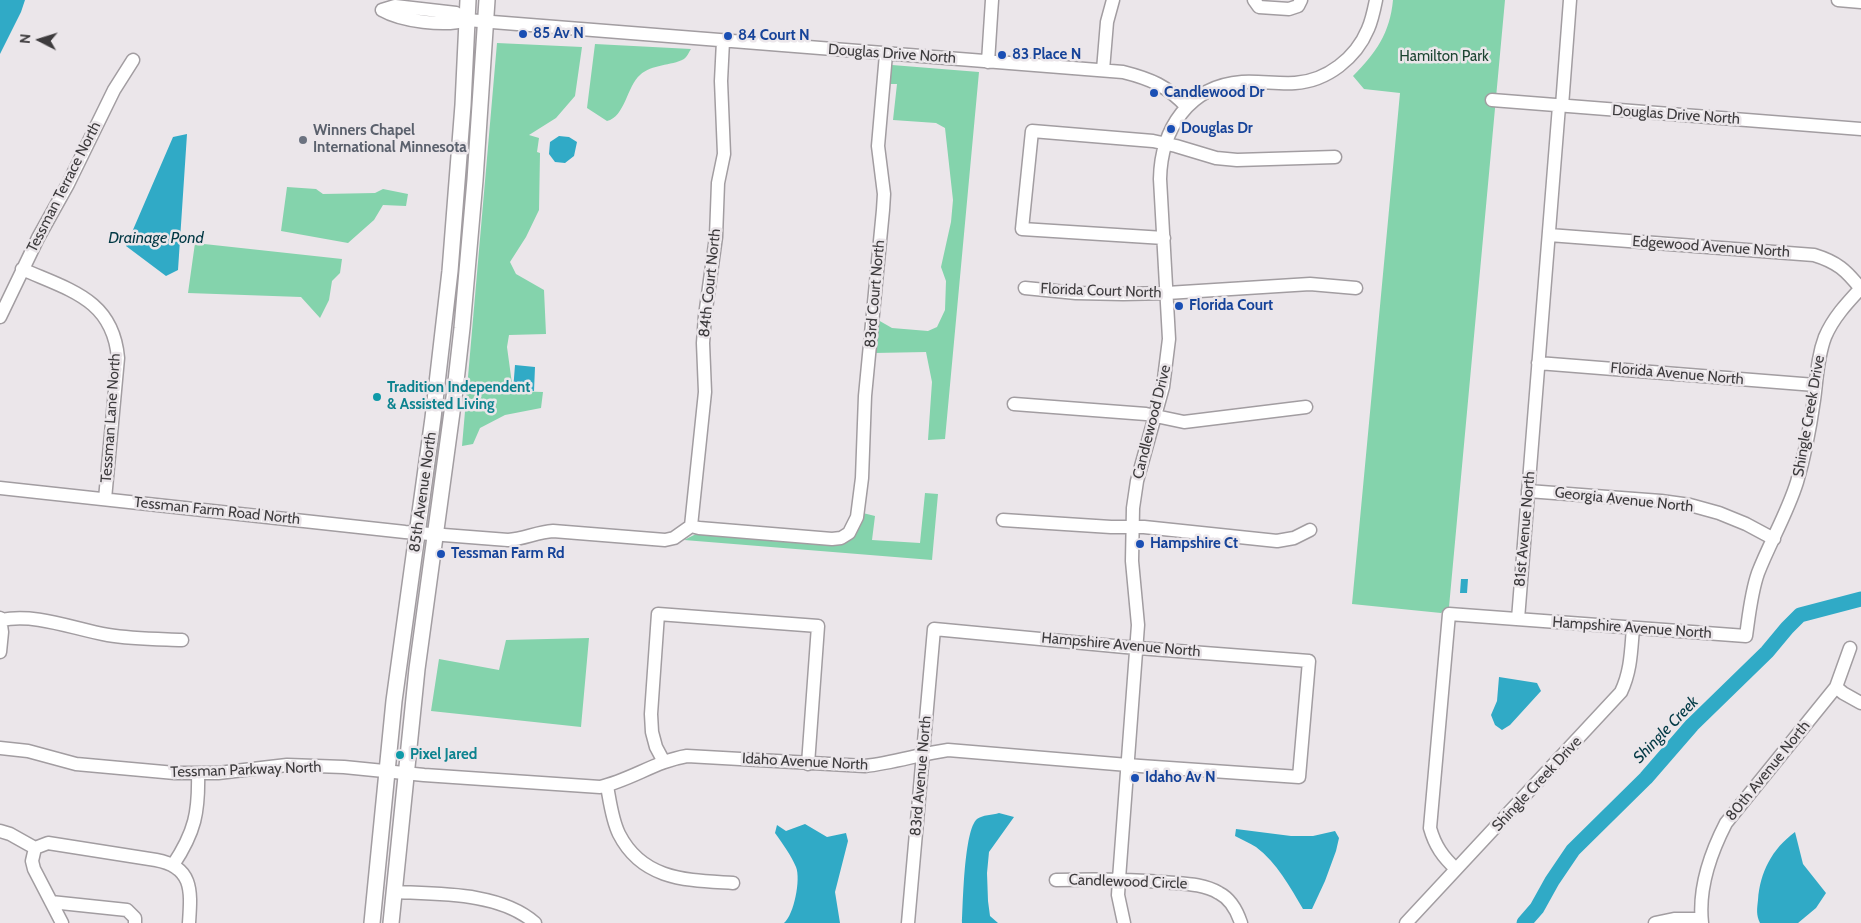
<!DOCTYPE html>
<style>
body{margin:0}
#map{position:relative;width:1861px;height:923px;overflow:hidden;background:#ebe6ea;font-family:Cabin,sans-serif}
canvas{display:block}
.north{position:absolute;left:15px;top:15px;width:50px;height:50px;-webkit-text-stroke:4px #ebe6ea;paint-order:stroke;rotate:275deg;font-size:14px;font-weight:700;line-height:20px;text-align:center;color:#3d3b3d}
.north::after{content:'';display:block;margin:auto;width:18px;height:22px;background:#3d3b3d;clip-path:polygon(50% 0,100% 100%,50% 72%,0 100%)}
</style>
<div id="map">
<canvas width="1861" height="923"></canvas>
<div class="north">N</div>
</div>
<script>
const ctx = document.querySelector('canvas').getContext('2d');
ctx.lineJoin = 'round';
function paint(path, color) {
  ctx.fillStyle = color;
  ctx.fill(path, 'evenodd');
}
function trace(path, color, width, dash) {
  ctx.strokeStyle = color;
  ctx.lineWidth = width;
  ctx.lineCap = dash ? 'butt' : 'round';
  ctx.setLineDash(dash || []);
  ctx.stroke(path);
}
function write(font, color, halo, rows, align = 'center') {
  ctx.font = font + ' Cabin,sans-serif';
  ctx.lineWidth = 5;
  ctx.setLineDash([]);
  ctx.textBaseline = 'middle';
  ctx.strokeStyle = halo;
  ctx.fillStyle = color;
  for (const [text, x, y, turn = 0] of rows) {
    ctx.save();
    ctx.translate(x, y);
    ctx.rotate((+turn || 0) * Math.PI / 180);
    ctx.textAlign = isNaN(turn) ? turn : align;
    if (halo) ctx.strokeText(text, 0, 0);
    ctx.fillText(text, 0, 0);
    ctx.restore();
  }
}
paint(new Path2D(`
 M 1393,0 L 1505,0 L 1449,607 L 1441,613 L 1352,604 L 1400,93 L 1364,89 L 1353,76 C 1376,53 1390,33 1393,0 Z
 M 497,43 L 582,47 L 575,96 L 556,118 L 529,135 L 539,138 L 537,152 L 540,153 L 539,210 L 526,237 L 510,262 L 516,274 L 544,290 L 546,334 L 509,335 L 507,347 L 513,391 L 543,392 L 541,408 L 505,415 L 480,428 L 473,444 L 462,446 Z
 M 595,44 L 691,49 C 689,52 687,57 684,59 C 671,66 652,64 640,75 C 627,86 625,117 607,121 L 587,108 Z
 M 892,65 L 979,72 L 945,439 L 928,440 L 932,382 L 926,352 L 874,353 L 878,320 L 892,328 L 928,331 L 937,327 L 945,310 L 946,281 L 941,267 L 951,222 L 953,200 L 945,128 L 936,123 L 893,120 L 897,84 L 889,84 Z
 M 287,187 L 316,189 L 323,194 L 375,193 L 383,189 L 408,194 L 406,206 L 383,205 L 374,220 L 348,243 L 281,231 Z
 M 195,243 L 342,259 L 340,273 L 332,281 L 329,300 L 320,318 L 301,297 L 188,293 Z
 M 925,493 L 938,494 L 932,560 L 684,540 L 696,534 L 840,545 L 853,538 L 863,513 L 875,516 L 872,540 L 920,543 Z
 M 589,638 L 581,727 L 431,711 L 439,659 L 499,670 L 506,640 Z`), '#84d3ac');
paint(new Path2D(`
 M 0,0 L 25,0 L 21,12 L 0,54 Z
 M 187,134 L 178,270 L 166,276 L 126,246 L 173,137 Z
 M 559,136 L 569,137 L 577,142 L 574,156 L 565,163 L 555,162 L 549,154 L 550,142 Z
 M 515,365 L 535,367 L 534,391 L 513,391 Z
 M 1461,579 L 1468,579 L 1467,593 L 1460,593 Z
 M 1499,677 L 1537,683 L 1541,691 L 1510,725 L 1502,730 L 1495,725 L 1491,715 L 1497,701 Z
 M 999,813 L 1014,817 L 989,852 L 987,873 L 988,901 L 990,916 L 998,923 L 962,923 C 963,904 964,830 977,819 C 982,815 993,815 999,813 Z
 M 805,824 L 827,837 L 846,833 L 848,841 L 835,892 L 840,923 L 784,923 C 794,915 801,879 796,867 C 791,855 782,843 775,833 L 777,825 L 786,831 Z
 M 1236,829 L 1291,836 L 1313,836 L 1335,831 L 1339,838 L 1336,851 L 1325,881 L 1312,909 L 1303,909 C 1290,887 1277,863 1256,847 C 1250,843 1242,840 1235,836 Z
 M 1795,832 L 1803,864 L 1826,893 L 1816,908 L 1798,923 L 1760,923 C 1756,915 1757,909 1758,900 C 1760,872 1772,849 1795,832 Z`), '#30aac6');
trace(new Path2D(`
 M 1524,923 L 1537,908 L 1552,881 L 1573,850 L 1646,778 L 1692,725 L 1767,652 L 1787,628 L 1800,615 L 1861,599`), '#30aac6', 15);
const minor = new Path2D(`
 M 1254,0 L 1259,7 L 1289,9 L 1298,6 L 1301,0
 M 1838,0 L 1861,2
 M 382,10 C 401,21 445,27 467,20 L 1123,72 C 1151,79 1167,86 1187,107
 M 382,10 L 395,6 L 456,13 L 467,20
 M 988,62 L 992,0
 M 1103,70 L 1107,22 L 1113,0
 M 1492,100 L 1861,129
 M 1562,106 L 1570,0
 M 1549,235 L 1814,255 C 1837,262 1846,270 1861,289
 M 1164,238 L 1022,229 L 1032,131 L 1153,141 L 1176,146 L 1216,158 L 1237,160 L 1335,157
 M 22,269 C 69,290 113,299 118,358 L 105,499
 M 1025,288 L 1076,293 L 1123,294 L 1167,293 L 1310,284 L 1356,288
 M 0,317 L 38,238 L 68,184 L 114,90 L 133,60
 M 1538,363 L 1815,385
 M 1014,404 L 1146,414 L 1184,422 L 1306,407
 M 0,488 L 405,532 L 508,540 C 524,539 537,532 553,531 L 665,540 L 674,538 L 691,526 L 699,528 L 832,539 L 841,538 L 849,533 L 857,517 L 862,478 L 865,396 L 883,210 L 884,194 L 878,146 L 886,54
 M 1528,491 L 1661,501 L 1690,505 L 1719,513 L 1746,524 L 1774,539
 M 1003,520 L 1111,527 L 1144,527 L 1277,541 L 1294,538 L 1310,530
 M 691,526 L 705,392 L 703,343 L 705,316 L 716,237 L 718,183 L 724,154 L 721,81 L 723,41
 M 0,618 L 2,632 L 0,652
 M 1518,619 L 1559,106
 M 1,620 C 37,613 73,629 108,635 C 132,639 157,639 182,640
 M 1836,687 L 1843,693 L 1861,703
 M 0,748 L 28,751 L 76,764 L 175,773 L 218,773 L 287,765 L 344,767 L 424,775 L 600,787 C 631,780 656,761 687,756 L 865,766 C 893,763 920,754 948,750 L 1140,766 L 1299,777 L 1309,661 L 1125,647 L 934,629 L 908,923
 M 664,762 L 656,747 L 652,732 L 651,714 L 658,614 L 818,626 L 808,764
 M 607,786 C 610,802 612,820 619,834 C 643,881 688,880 733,883
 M 0,831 L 10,834 L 35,848
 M 173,865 C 195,832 199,812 198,773
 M 1456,869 C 1443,857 1435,846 1430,828 L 1449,614 L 1746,636 C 1749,615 1751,593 1758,573 C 1770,542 1787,514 1797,482 C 1805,455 1810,428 1814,400 C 1817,379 1817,358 1825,337 C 1833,318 1847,303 1861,288
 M 1056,880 C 1092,879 1127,879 1163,882 C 1182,884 1202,883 1219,893 C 1231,899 1237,911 1241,923
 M 394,892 C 438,894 500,892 535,923
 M 51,902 L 127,910 L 135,918 L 135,923
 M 62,923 L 34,869 L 32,861 L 35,848 L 48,843 L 156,860 C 194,867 191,892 189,923
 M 1124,923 L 1118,895 L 1119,879 L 1138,625 L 1132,561 L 1133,508 L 1137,481 L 1163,387 L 1169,339 L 1160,179 C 1161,129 1189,86 1242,82 C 1260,81 1277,84 1295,83 C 1327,81 1356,58 1368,29 C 1372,20 1374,10 1376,0
 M 1406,923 L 1621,692 C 1631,671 1631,651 1633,628
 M 1655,923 L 1674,919 L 1701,919
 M 1702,923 C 1698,888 1710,854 1726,823 L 1836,687 L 1850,648`);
const major = new Path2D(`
 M 372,923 L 394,701 L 433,418 L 450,271 L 463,105 L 468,0
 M 391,923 L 417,669 L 455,390 L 462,328 L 475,180 L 487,0`);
trace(minor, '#a29da1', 15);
trace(major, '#a29da1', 18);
trace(minor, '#fff', 12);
trace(major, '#fff', 15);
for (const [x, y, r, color] of [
 [523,34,5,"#1a4fb4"],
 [728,36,5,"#1a4fb4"],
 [1002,55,5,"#1a4fb4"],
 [1154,93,5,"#1a4fb4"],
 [1171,129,5,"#1a4fb4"],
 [303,140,5,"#6b7280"],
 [1179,306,5,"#1a4fb4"],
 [377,397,5,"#0f9aa8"],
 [1140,544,5,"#1a4fb4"],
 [441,554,5,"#1a4fb4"],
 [400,755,5,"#0f9aa8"],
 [1135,778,5,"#1a4fb4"]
]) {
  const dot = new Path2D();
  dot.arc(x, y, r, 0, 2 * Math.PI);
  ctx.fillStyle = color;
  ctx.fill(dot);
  trace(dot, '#ebe6ea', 2);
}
write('bold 15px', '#164399', '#ebe6ea', [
 ["85 Av N",533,34],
 ["84 Court N",738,36],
 ["83 Place N",1012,55],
 ["Candlewood Dr",1164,93],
 ["Douglas Dr",1181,129],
 ["Florida Court",1189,306],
 ["Hampshire Ct",1150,544],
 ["Tessman Farm Rd",451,554],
 ["Idaho Av N",1145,778]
], 'left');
write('15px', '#3d3b3d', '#ebe6ea', [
 ["Douglas Drive North",892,54,4],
 ["Douglas Drive North",1676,115,4],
 ["Tessman Terrace North",64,187,-63],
 ["Edgewood Avenue North",1711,247,4],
 ["84th Court North",710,283,-84],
 ["Florida Court North",1101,291,2],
 ["83rd Court North",875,294,-85],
 ["Florida Avenue North",1677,374,5],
 ["Shingle Creek Drive",1809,416,-80],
 ["Tessman Lane North",111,418,-86],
 ["Candlewood Drive",1152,422,-76],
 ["85th Avenue North",423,492,-82],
 ["Georgia Avenue North",1624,500,6],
 ["Tessman Farm Road North",217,511,6],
 ["81st Avenue North",1525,529,-85],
 ["Hampshire Avenue North",1632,628,4],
 ["Hampshire Avenue North",1121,645,5],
 ["Idaho Avenue North",805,762,3],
 ["Tessman Parkway North",246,770,-2],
 ["80th Avenue North",1768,771,-51],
 ["83rd Avenue North",921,776,-85],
 ["Shingle Creek Drive",1537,784,-47],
 ["Candlewood Circle",1128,882,2]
]);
write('15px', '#1c4431', '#ebe6ea', [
 ["Hamilton Park",1444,57]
]);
write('bold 15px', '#5b616d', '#ebe6ea', [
 ["Winners Chapel",313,131],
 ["International Minnesota",313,148]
], 'left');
write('bold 15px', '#0d838f', '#ebe6ea', [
 ["Tradition Independent",387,388],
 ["& Assisted Living",387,405],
 ["Pixel Jared",410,755]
], 'left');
write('italic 16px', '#013844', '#ebe6ea', [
 ["Drainage Pond",156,238],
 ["Shingle Creek",1666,730,-46]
]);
</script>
